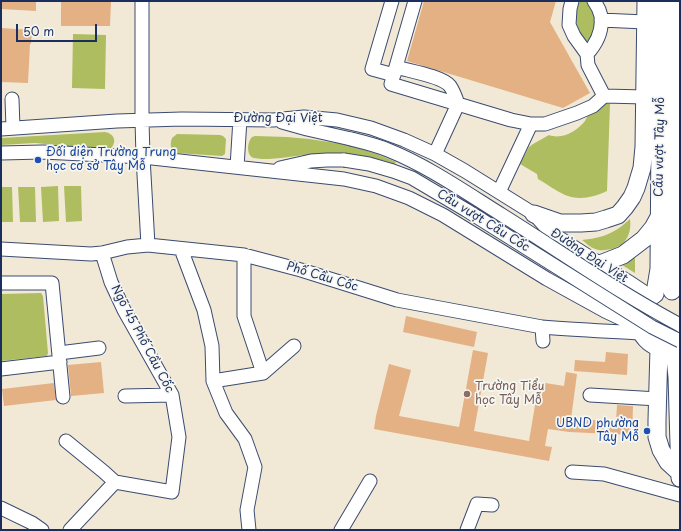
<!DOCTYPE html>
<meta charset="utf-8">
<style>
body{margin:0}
#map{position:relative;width:681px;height:531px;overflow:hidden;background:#f1e9d5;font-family:"Playpen Sans",sans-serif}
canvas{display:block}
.frame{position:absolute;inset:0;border:2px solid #1b2f5e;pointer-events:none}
.scale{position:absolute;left:16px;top:24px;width:81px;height:18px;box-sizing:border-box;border:2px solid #1b2f5e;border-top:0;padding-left:5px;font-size:12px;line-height:14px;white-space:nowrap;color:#1b2f5e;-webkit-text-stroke:3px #f6f6f2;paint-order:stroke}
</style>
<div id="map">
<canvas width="681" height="531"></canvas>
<div class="frame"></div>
<div class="scale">50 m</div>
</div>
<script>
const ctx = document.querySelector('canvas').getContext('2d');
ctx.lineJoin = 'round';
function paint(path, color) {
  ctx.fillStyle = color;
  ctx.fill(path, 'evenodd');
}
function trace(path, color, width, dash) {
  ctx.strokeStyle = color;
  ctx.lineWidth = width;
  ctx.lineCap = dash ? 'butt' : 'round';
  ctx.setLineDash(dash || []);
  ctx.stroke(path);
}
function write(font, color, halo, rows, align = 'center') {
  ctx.font = font + ' "Playpen Sans",sans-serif';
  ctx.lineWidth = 3.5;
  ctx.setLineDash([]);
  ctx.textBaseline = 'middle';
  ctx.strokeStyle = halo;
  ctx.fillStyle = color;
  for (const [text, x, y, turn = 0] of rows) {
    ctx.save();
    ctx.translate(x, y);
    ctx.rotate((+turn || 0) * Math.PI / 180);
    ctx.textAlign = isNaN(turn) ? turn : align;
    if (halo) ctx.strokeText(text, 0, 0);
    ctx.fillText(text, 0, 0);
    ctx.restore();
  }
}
paint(new Path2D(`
 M 580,1 L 589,1 L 594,10 L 596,31 L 589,42 C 574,39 574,12 580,1 Z
 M 73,34 L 106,35 L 105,89 L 72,88 Z
 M 603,103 L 610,104 L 607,191 C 594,197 579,201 565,195 C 556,191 547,184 538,179 L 537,174 L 520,164 L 529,147 L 533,144 L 549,135 C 562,140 577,131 585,121 C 586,119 587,117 588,115 C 592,110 598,107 603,103 Z
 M 105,132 C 116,134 117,144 109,150 L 35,143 L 1,145 L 1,138 Z
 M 177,134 L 220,135 L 223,136 L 226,139 L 225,154 L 222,156 L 176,153 C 170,150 170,144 172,138 Z
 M 255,136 L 287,137 L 309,139 L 349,145 L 377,154 L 396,162 L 395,164 C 369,156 343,151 316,154 C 300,155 285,158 269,159 C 264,159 259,159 254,158 C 246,156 247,142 252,137 Z
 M 58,186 L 59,221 L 43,222 L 41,187 Z
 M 64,186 L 81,186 L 82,221 L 66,222 Z
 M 1,187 L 12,187 L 13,222 L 1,222 Z
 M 18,187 L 35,187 L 36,222 L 20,222 Z
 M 630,219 C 631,226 630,235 625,241 C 620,248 607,251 599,250 C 592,249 587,244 582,240 C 603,238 615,233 630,219 Z
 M 635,257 L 635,273 L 622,265 L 622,263 Z
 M 41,293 L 43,296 L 48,353 L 47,356 L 1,361 L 1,294 Z`), '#aebd5f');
paint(new Path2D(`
 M 1,1 L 36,1 L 36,11 L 1,9 Z
 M 61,1 L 111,1 L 110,26 L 61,26 Z
 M 424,1 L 556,1 L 550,22 L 590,93 L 563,108 L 407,61 Z
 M 1,28 L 32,30 L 31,44 L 30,44 L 28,83 L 1,82 Z
 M 406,316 L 477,332 L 474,347 L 403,332 Z
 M 473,350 L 488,353 L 474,431 L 529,441 L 539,382 L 564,386 L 566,372 L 577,374 L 571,419 L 616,421 L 617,405 L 633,406 L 632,435 L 569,432 L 548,429 L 545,446 L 552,447 L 549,461 L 374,429 L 376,416 L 389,364 L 411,370 L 399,416 L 459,427 Z
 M 606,352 L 628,354 L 627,375 L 574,371 L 575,360 L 605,362 Z
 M 101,362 L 104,393 L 71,396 L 68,365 Z
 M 54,383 L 56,400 L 4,406 L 2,389 Z`), '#e3b183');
const minor = new Path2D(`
 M 142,1 L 142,120 L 143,157 L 148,245
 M 392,1 L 372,69 L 394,75
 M 415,1 L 391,84 L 511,120 L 531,124 L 545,124 L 577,113 L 593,106 L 604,96 L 645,97
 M 572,1 L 570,9 L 569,25 L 574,36 L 587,54 L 588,65 L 604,96
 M 601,20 L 645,22
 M 587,54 C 597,43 603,31 601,16 C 600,11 597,5 594,1
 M 396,67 C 409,71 442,76 450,86 C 454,92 456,98 458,104 L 435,154
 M 12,99 L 13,128
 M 282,122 L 307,129 L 351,139
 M 1,129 L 117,121 L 182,119 L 273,120 L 304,117 L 337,120 L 371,128 L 404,140 L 435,154 L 465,171 L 534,214 L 550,232 L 629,282 L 650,296
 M 1,153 L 43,152 L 143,157 L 344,179 L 376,186 L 409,198 L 443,215 L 547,279 L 605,311 L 639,327
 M 237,167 L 240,119
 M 280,168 L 311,161 L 327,160 L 344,160
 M 499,192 L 531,124
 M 1,249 L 91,254 L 102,253 L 127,247 L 148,245 L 244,255 L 301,270 L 397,300 L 542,327 C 575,330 609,331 642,333
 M 181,249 L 204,310 L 212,346 L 213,381 L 226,413 L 245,439 L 255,467 L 247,510 L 249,530
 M 244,255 L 244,316 L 263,373
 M 1,283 L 52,283 L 63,397
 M 542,327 L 543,341
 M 59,353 L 99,348
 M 1,369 L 60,362
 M 213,381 L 263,373 L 294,346
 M 590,395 L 658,399
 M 125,396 L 172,395
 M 66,441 L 104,472 L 115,482
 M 572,472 L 604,474 L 680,495
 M 1,508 L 32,523 L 42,530
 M 70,530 L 115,482 L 172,492 L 179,437 L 172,395 L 124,310 L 111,282 L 102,253
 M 341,530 L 370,481
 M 467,530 L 477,504 L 492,505`);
const major = new Path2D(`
 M 534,214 L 560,223 L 581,223 L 596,222 L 606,219 L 618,215 L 625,207 L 632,197 L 636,188 L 642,168 L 644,147 L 646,1
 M 600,264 L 623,255 L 644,239 L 653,228 L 659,217
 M 672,291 L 676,1
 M 655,293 L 659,269 L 661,1
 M 655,294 C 627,310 637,348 669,349
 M 659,348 L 657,420 L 657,437 L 661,450 L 668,462 L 680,473
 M 674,349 L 677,377 L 680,478`);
trace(minor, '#3b4b70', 15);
trace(major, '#3b4b70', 19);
trace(minor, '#fff', 13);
trace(major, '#fff', 17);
const minorBridge = new Path2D(`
 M 351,139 C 363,142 376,145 388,150 C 428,166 465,192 502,215 C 561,252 618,292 680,325
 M 344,160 L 369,164 L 393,171 L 412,178 L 466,210 L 652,327 L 680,341`);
trace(minorBridge, '#3b4b70', 15, []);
trace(minorBridge, '#fff', 13);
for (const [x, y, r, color] of [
 [38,160,4,"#1a4fb4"],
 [467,394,4,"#8d6e63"],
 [647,431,4,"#1a4fb4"]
]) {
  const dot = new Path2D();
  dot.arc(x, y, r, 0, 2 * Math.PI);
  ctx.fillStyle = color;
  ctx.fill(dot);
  trace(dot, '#f6f6f2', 1.5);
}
write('12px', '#1b2f5e', '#f6f6f2', [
 ["Đường Đại Việt",278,119],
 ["Cầu vượt Tây Mỗ",660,147,-89],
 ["Cầu vượt Cầu Cốc",483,221,32],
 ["Đường Đại Việt",589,256,33],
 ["Phố Cầu Cốc",322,277,17],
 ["Ngõ 45 Phố Cầu Cốc",142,339,62]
]);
write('12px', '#164399', '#f6f6f2', [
 ["Đối diện Trường Trung",46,153],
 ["học cơ sở Tây Mỗ",46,167],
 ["UBND phường",639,424,"right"],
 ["Tây Mỗ",639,438,"right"]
], 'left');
write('12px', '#785e54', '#f6f6f2', [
 ["Trường Tiểu",475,387],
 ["học Tây Mỗ",475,401]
], 'left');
</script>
